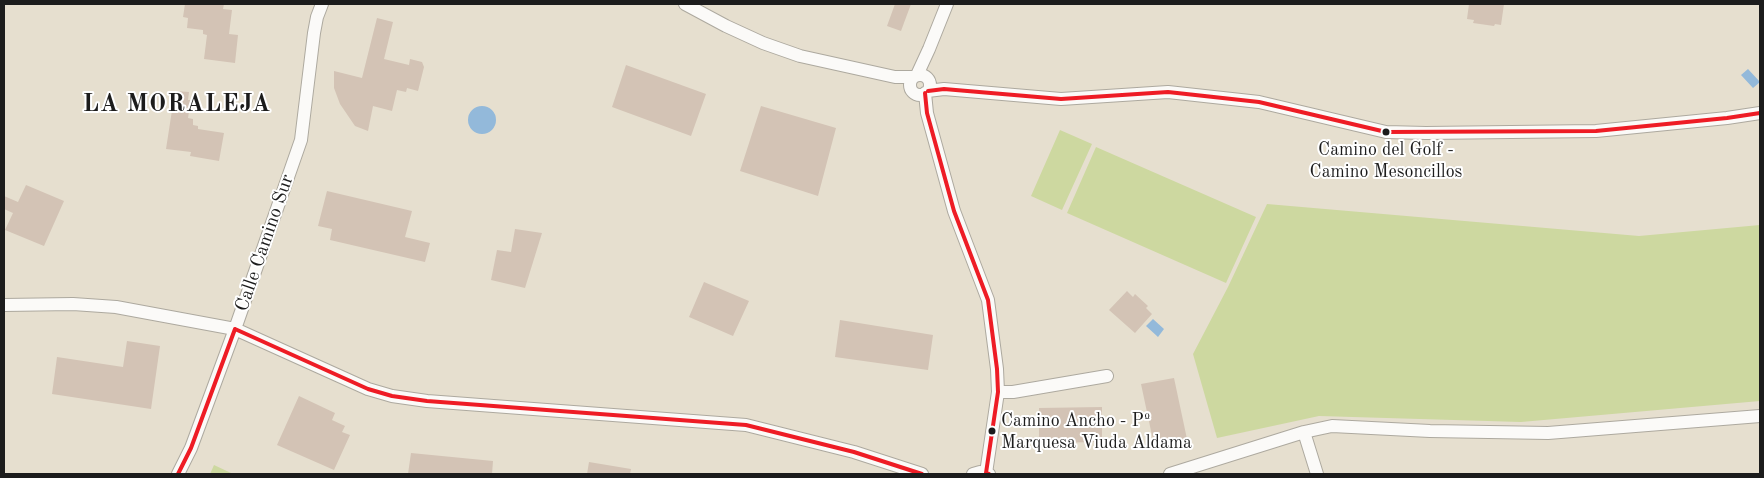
<!DOCTYPE html>
<meta charset="utf-8">
<style>
body{margin:0}
#map{position:relative;width:1764px;height:478px;overflow:hidden;background:#e6dfcf;font-family:"Old Standard TT",serif}
canvas{display:block}
.frame{position:absolute;inset:0;border:5px solid #1c1c1c;pointer-events:none}
</style>
<div id="map">
<canvas width="1764" height="478"></canvas>
<div class="frame"></div>
</div>
<script>
const ctx = document.querySelector('canvas').getContext('2d');
ctx.lineJoin = 'round';
function paint(path, color) {
  ctx.fillStyle = color;
  ctx.fill(path, 'evenodd');
}
function trace(path, color, width, dash) {
  ctx.strokeStyle = color;
  ctx.lineWidth = width;
  ctx.lineCap = dash ? 'butt' : 'round';
  ctx.setLineDash(dash || []);
  ctx.stroke(path);
}
function write(font, color, halo, rows, align = 'center') {
  ctx.font = font + ' "Old Standard TT",serif';
  ctx.lineWidth = 4;
  ctx.setLineDash([]);
  ctx.textBaseline = 'middle';
  ctx.strokeStyle = halo;
  ctx.fillStyle = color;
  for (const [text, x, y, turn = 0] of rows) {
    ctx.save();
    ctx.translate(x, y);
    ctx.rotate((+turn || 0) * Math.PI / 180);
    ctx.textAlign = isNaN(turn) ? turn : align;
    if (halo) ctx.strokeText(text, 0, 0);
    ctx.fillText(text, 0, 0);
    ctx.restore();
  }
}
paint(new Path2D(`
 M 1060,130 L 1092,144 L 1062,210 L 1031,196 Z
 M 1096,147 L 1256,217 L 1226,283 L 1067,213 Z
 M 1267,204 L 1639,236 L 1760,225 L 1760,401 L 1521,422 L 1319,416 L 1217,438 L 1193,354 L 1228,287 Z
 M 214,465 L 231,473 L 231,474 L 210,474 Z`), '#cdd8a0');
paint(new Path2D(`
 M 1748,69 L 1760,82 L 1753,88 L 1741,75 Z
 M468 120a14 14 0 1 1 28 0a14 14 0 1 1-28 0Z
 M 1153,319 L 1164,329 L 1158,337 L 1146,326 Z`), '#93b9da');
paint(new Path2D(`
 M 185,4 L 224,4 L 223,9 L 232,10 L 229,34 L 238,35 L 235,63 L 204,59 L 207,35 L 203,34 L 203,30 L 187,28 L 188,18 L 183,17 Z
 M 895,4 L 911,4 L 901,31 L 887,26 Z
 M 1469,4 L 1504,4 L 1501,25 L 1495,24 L 1494,26 L 1473,23 L 1474,20 L 1467,19 Z
 M 377,18 L 393,22 L 384,59 L 409,65 L 410,59 L 422,62 L 424,67 L 418,91 L 407,88 L 406,92 L 397,90 L 392,111 L 373,106 L 368,131 L 355,126 L 340,104 L 334,88 L 334,71 L 362,78 Z
 M 626,65 L 706,94 L 691,136 L 612,107 Z
 M 175,91 L 189,92 L 188,100 L 191,100 L 188,118 L 193,119 L 193,125 L 198,126 L 198,129 L 224,133 L 219,161 L 190,156 L 191,152 L 166,149 Z
 M 761,106 L 836,128 L 818,196 L 740,171 Z
 M 26,185 L 64,201 L 44,246 L 5,230 L 13,213 L 4,209 L 4,196 L 18,202 Z
 M 327,191 L 412,211 L 405,237 L 430,243 L 425,262 L 330,240 L 332,229 L 318,226 Z
 M 515,229 L 542,233 L 525,288 L 491,280 L 497,250 L 511,252 Z
 M 704,282 L 749,301 L 733,336 L 689,317 Z
 M 1127,291 L 1133,297 L 1135,294 L 1148,306 L 1146,308 L 1152,314 L 1135,333 L 1109,310 Z
 M 840,320 L 933,335 L 928,370 L 835,357 Z
 M 127,341 L 160,346 L 151,409 L 52,394 L 57,357 L 123,367 Z
 M 1174,378 L 1187,439 L 1154,445 L 1141,384 Z
 M 299,396 L 335,413 L 332,420 L 345,426 L 342,432 L 350,435 L 334,470 L 277,445 Z
 M 1102,407 L 1102,442 L 1039,443 L 1039,408 Z
 M 411,453 L 493,461 L 492,474 L 408,474 Z
 M 589,462 L 631,469 L 630,474 L 587,474 Z`), '#d3c3b5');
const minor = new Path2D(`
 M 685,4 L 726,26 L 763,43 L 800,56 L 895,77 L 913,77
 M910 85a10 10 0 1 1 20 0a10 10 0 1 1-20 0Z
 M 917,75 L 929,49 L 947,4
 M 928,91 L 944,89 L 1061,99 L 1168,92 L 1259,102 L 1386,132 L 1426,133 L 1596,131 L 1727,118 L 1760,113
 M 925,93 L 927,113 L 954,211 L 988,300 L 997,369 L 998,392 L 986,473
 M 4,305 L 73,304 L 116,307 L 235,329 L 368,389 L 392,396 L 427,401 L 746,425 L 854,452 L 922,474
 M 998,392 L 1013,392 L 1107,376
 M 1304,432 L 1317,474
 M 178,474 L 191,448 L 235,329 L 301,140 L 314,33 L 317,17 L 322,4
 M 973,474 L 980,472 L 989,474
 M 1170,474 L 1304,432 L 1332,426 L 1430,431 L 1548,433 L 1760,416`);
trace(minor, '#ada99f', 14);
trace(minor, '#fbfaf8', 12);
trace(new Path2D(`
 M 928,91 L 944,89 L 1061,99 L 1168,92 L 1259,102 L 1386,132 L 1596,131 L 1727,118 L 1760,113
 M 925,93 L 927,113 L 954,211 L 988,300 L 997,369 L 998,392 L 986,473 L 989,474
 M 178,474 L 191,448 L 235,329 L 368,389 L 392,396 L 427,401 L 746,425 L 854,452 L 922,474`), '#ee1c25', 4);
for (const [x, y, r, color] of [
 [1386,132,4.5,"#1c1c1c"],
 [992,431,4.5,"#1c1c1c"]
]) {
  const dot = new Path2D();
  dot.arc(x, y, r, 0, 2 * Math.PI);
  ctx.fillStyle = color;
  ctx.fill(dot);
  trace(dot, '#fff', 2);
}
write('18px', '#1c1c1c', '#fff', [
 ["Camino del Golf -",1386,150],
 ["Camino Mesoncillos",1386,172],
 ["Camino Ancho - Pº",1001,421,"left"],
 ["Marquesa Viuda Aldama",1001,443,"left"]
]);
write('19px', '#1c1c1c', '#fff', [
 ["Calle Camino Sur",265,243,-71]
]);
ctx.letterSpacing = '1px';
write('bold 24px', '#1c1c1c', '#fff', [
 ["LA MORALEJA",177,105]
]);
ctx.letterSpacing = '0px';
</script>
